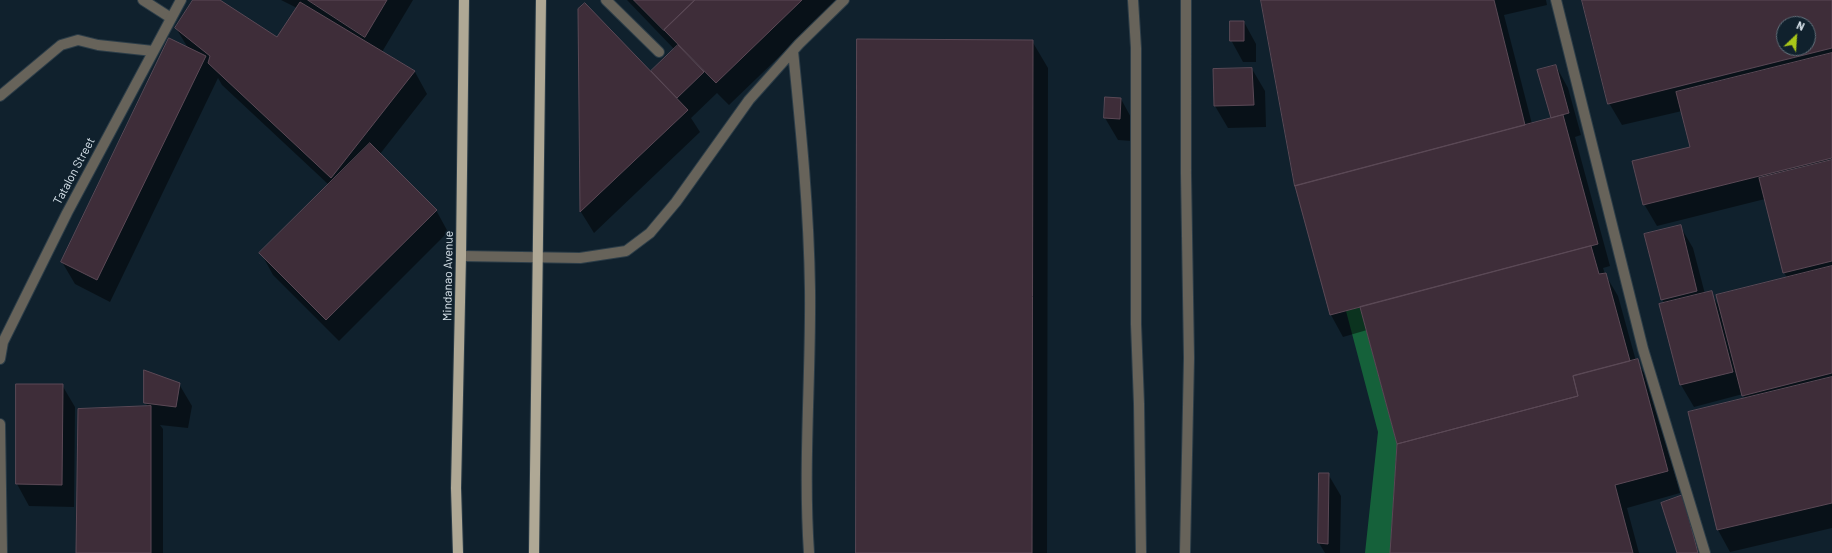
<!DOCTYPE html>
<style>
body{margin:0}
#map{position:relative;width:1832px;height:553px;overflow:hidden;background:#10212d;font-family:Barlow,sans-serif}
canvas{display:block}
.north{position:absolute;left:1776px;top:16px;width:40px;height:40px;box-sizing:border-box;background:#10212d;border:1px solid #61707a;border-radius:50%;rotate:25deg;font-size:11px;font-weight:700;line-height:16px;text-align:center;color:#dbe6ee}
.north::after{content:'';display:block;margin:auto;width:14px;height:18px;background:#a9c719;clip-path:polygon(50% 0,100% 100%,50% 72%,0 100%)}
</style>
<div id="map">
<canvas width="1832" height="553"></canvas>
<div class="north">N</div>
</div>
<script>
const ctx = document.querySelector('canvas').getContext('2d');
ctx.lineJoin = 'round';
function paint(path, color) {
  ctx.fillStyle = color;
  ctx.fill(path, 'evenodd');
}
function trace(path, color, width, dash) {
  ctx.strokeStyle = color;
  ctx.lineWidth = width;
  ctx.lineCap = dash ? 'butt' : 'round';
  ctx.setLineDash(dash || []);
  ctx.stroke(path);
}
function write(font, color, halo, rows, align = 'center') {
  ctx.font = font + ' Barlow,sans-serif';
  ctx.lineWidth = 3.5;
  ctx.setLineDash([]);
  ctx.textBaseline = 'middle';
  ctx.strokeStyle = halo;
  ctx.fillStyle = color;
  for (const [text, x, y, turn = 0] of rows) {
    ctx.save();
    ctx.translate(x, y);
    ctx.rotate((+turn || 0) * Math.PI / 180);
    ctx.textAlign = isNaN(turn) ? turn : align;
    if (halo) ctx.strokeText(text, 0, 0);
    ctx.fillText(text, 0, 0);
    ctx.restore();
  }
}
paint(new Path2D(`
 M 1360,307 L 1397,444 L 1390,553 L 1365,553 L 1378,432 L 1346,311 Z`), '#15613a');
paint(new Path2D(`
 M 195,0 L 218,0 L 278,38 L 297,8 L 281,0 L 413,0 L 382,52 L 415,72 L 427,94 L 380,154 L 436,210 L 448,232 L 339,341 L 273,275 L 261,253 L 329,185 L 222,85 L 218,78 L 110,302 L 75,284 L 62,262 L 188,48 L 176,28 Z
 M 627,0 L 838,0 L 729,105 L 717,93 L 691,118 L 700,132 L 594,233 L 581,212 L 579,10 L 651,73 L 675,50 Z
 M 1262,0 L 1546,0 L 1547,5 L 1504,15 L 1532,124 L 1552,119 L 1539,71 L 1556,66 L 1568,88 L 1581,135 L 1575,137 L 1610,266 L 1603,268 L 1605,274 L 1618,296 L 1636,361 L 1650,382 L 1680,493 L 1627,508 L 1639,553 L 1391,553 L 1398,444 L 1367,330 L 1343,337 L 1331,315 L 1296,186 Z
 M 1583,0 L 1832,0 L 1832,528 L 1730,552 L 1718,530 L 1745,399 L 1743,394 L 1694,407 L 1681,385 L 1664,304 L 1645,235 L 1680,226 L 1693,248 L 1705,294 L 1711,293 L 1720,308 L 1787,278 L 1784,272 L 1765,199 L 1657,226 L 1644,204 L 1691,148 L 1682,111 L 1622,125 L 1609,103 ZM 1784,24 L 1808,24 L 1808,48 L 1784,48 Z
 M 1244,22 L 1256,44 L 1256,62 L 1243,62 L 1231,40 Z
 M 1032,41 L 1048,68 L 1047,553 L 857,553 Z
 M 1252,69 L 1265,91 L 1266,127 L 1228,128 L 1215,106 Z
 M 1106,98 L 1121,99 L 1133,121 L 1132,141 L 1118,140 L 1105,118 Z
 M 179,384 L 192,406 L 188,428 L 160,425 L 163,429 L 163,553 L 77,553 L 148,407 L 145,402 Z
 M 62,385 L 75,407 L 74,507 L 29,506 L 17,484 Z
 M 1328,474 L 1341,496 L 1340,553 L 1325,553 L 1319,543 Z
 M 1682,497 L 1704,553 L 1678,553 Z`), '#0007');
const building = new Path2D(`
 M 193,0 L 220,0 L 277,37 L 300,2 L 415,71 L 331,178 L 208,63 L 210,56 L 175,28 Z
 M 308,0 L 387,0 L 365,37 Z
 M 634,0 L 695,0 L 664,30 Z
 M 695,0 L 802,0 L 716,83 L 664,30 Z
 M 1261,0 L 1494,0 L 1525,125 L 1295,186 Z
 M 1582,0 L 1832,0 L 1832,48 L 1608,104 ZM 1784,24 L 1808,24 L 1808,48 L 1784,48 Z
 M 585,3 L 688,110 L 580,212 L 578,9 Z
 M 1230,21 L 1244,21 L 1244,41 L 1230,41 Z
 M 169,38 L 206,56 L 97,280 L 61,262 Z
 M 857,39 L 1033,40 L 1032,553 L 856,553 Z
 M 678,45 L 704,72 L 677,98 L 651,71 Z
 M 1832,53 L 1832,158 L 1643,205 L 1632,161 L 1690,147 L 1676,92 Z
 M 1556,65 L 1569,113 L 1551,118 L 1537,70 Z
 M 1252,68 L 1254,105 L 1214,106 L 1213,69 Z
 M 1105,97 L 1121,98 L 1120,119 L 1104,118 Z
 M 1563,115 L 1598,244 L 1330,315 L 1295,186 Z
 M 370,143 L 437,210 L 326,320 L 259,253 Z
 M 1832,160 L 1832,261 L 1783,273 L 1759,178 Z
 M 1681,225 L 1697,291 L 1661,300 L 1644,234 Z
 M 1591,246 L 1599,274 L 1606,273 L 1630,361 L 1573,376 L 1578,396 L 1397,444 L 1360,307 Z
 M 1832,266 L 1832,373 L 1742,396 L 1716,295 Z
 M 1712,291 L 1733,372 L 1680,385 L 1659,304 Z
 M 1638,359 L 1668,471 L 1615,485 L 1633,553 L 1390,553 L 1397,444 L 1578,396 L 1573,376 Z
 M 144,370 L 180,383 L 176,407 L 144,403 Z
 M 1832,377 L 1832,503 L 1717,530 L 1688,412 Z
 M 16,384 L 63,384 L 62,485 L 16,484 Z
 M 151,406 L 151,553 L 76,553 L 78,409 Z
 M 1319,473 L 1329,473 L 1328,544 L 1318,543 Z
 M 1683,495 L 1698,553 L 1677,553 L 1661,503 Z`);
paint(building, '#3e2d39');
trace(building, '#5b4956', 1);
const lane = new Path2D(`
 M 143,0 L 171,18
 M 606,0 L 659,52
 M 1133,0 L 1136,48 L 1136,324 L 1139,404 L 1141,553
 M 1556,0 L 1643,349 L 1705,553
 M 793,51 C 801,130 809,210 810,290 C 811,377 803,465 809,553
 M 0,96 L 61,45 L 78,40 L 98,45 L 153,51
 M 461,256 L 580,258 L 626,251 L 650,233 L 676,202 L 749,100 L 799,44 L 844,0
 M 1185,553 L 1189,358 L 1186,174 L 1186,0`);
const street = new Path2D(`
 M 0,359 L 3,342 L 67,213 L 181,0
 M 0,424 L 2,553`);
const primary = new Path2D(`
 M 458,553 L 456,488 L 461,256 L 464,0
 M 534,553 L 541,0`);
trace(lane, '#2c3d48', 12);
trace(street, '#2c3d48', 12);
trace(primary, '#2c3d48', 12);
trace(lane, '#67635a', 10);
trace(street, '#67635a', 10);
trace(primary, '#afa895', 10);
write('12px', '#dbe6ee', '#10212d', [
 ["Tatalon Street",74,171,-62],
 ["Mindanao Avenue",448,276,-89]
]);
</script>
